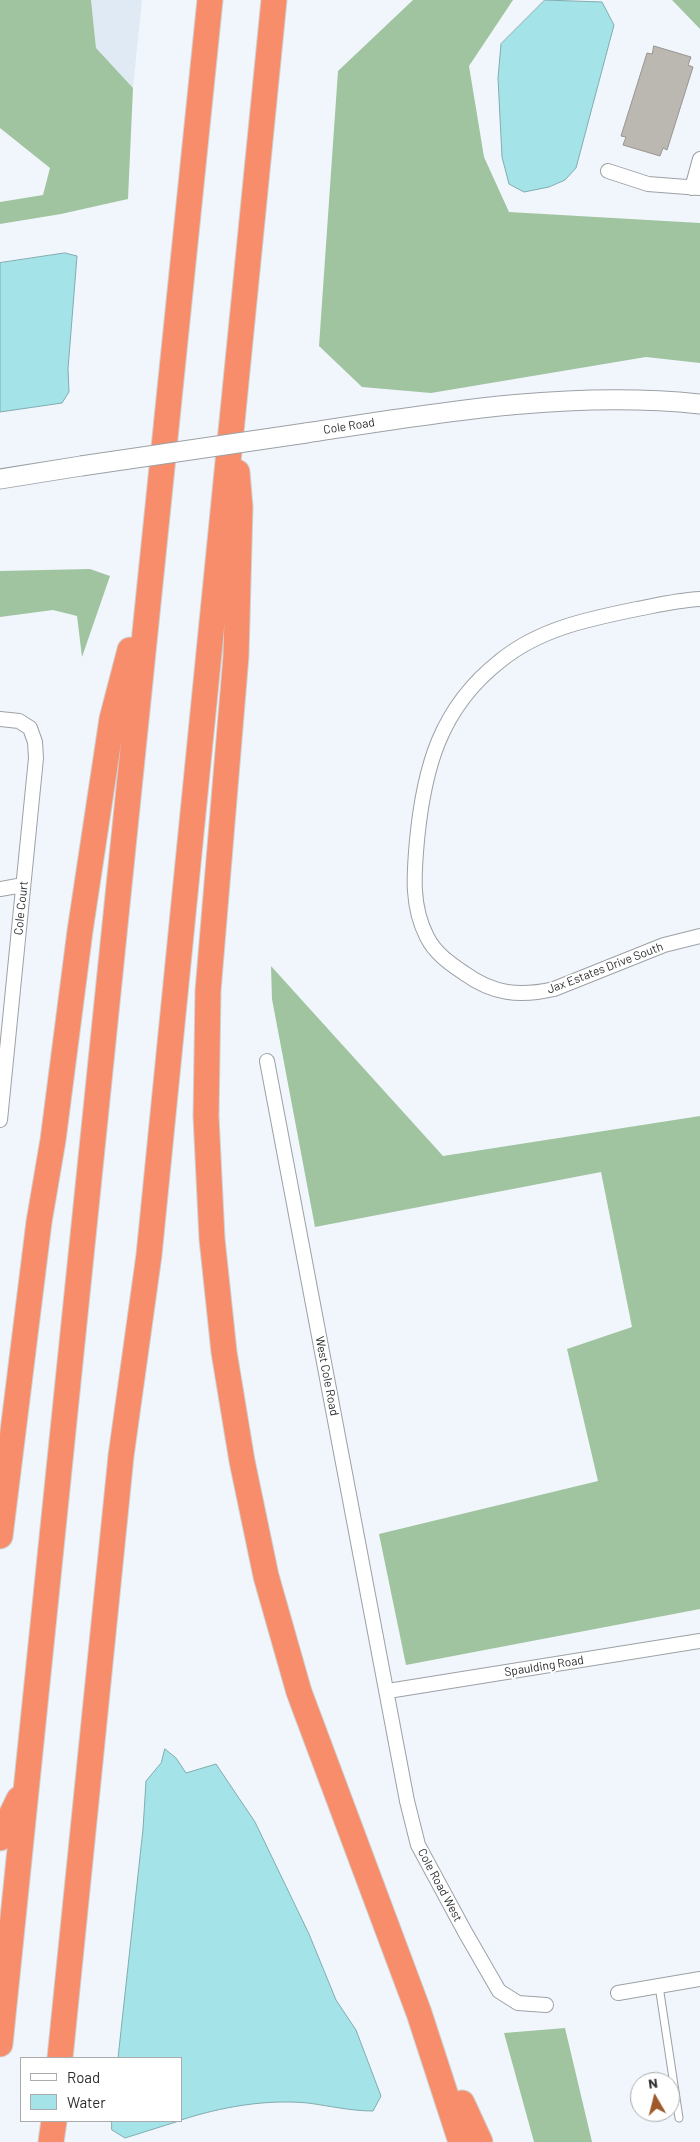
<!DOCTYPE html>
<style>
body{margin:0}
#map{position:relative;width:700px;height:2142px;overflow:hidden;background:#f1f6fc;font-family:Barlow,sans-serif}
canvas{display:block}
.legend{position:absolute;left:20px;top:2057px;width:162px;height:65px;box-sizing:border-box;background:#fff;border:1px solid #aaabac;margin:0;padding:6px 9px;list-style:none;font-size:15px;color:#2b2d2f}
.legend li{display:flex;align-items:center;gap:10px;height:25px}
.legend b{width:25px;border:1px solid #aaabac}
.north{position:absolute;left:630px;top:2072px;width:50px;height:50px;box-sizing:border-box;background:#fff;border:1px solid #aaabac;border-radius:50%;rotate:352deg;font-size:14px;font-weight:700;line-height:20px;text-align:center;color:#2b2d2f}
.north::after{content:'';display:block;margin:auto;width:18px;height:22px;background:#9e5a2b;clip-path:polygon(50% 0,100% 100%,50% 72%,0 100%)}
</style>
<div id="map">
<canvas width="700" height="2142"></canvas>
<ul class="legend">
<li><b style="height:6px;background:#fff"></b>Road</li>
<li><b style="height:14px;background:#a4e3e7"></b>Water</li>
</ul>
<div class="north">N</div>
</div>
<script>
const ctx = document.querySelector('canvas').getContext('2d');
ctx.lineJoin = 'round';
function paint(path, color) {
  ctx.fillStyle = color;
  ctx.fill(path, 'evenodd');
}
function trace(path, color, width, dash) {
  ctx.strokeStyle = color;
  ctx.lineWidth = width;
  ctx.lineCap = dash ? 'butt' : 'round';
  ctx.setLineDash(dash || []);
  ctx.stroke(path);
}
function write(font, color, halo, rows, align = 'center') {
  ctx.font = font + ' Barlow,sans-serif';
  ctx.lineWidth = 4;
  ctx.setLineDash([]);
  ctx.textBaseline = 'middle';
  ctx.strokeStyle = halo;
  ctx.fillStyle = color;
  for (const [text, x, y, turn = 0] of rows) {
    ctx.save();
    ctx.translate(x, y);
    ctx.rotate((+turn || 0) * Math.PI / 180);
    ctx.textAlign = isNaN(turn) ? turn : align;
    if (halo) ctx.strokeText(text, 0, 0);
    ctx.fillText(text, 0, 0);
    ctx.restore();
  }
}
paint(new Path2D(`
 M 91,0 L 142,0 L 133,88 L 96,48 Z`), '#dfeaf5');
paint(new Path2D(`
 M 0,0 L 91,0 L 96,48 L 133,88 L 128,199 L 61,214 L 0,224 L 0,202 L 43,195 L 50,168 L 0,128 Z
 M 413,0 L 513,0 L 469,66 L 484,157 L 509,212 L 700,223 L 700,363 L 646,357 L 431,393 L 362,387 L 319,346 L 338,71 Z
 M 672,0 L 700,0 L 700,29 Z
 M 90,569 L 110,576 L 82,657 L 77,616 L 53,610 L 0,617 L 0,571 Z
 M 271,966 L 443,1156 L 700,1116 L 700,1609 L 406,1665 L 379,1534 L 598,1481 L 567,1349 L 632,1327 L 601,1172 L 315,1227 L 272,999 Z
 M 565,2028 L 592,2142 L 534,2142 L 504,2033 Z`), '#a0c49f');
const water = new Path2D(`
 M 545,0 L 602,2 L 614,25 L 576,168 L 565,180 L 549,187 L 524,192 L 509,184 L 502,157 L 498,78 L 501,44 Z
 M 65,253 L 77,256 L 68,369 L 69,392 L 62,403 L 0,412 L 0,263 Z
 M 165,1749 L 176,1758 L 186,1773 L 216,1764 L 255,1822 L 309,1934 L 336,2000 L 356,2030 L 381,2096 L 373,2111 C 351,2111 330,2106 308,2103 C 266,2099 221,2107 181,2120 L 181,2058 L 118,2058 L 143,1829 L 146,1781 L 161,1763 Z
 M 112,2121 L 179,2121 L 125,2138 L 112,2130 Z`);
paint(water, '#a4e3e7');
trace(water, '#80acb0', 1);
const building = new Path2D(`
 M 654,46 L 691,57 L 688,65 L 693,67 L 667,150 L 663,148 L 660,156 L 623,145 L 626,137 L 621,136 L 647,53 L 652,54 Z`);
paint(building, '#bbb7b1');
trace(building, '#98948f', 1);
const lane = new Path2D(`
 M 659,1986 L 679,2118`);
const street = new Path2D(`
 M 608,171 L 648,184 L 700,188
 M 692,188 L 700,159
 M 700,599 C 679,600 658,605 637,609 C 588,619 539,629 500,661 C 440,708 424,768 417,840 C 414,874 411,906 427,937 C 435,953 449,963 464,973 C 493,994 519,997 554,989 L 664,945 L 700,936
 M 0,719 L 19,721 L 30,728 L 35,742 L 36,758 L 0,1120
 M 0,889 L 23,885
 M 267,1061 L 407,1801 L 418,1845 L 465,1932 L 499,1991 L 518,2003 L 546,2005
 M 388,1691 L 700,1641
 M 618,1993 L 700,1979`);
const secondary = new Path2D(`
 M 306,433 C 436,413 568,390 700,404
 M 0,479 L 81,466`);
const highway = new Path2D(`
 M 237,472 L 240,507 L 236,656 L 208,991 L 206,1116 L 212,1239 L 224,1352 L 242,1461 L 266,1576 L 299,1692 L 419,2013 L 461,2142
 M 0,1536 L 39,1222 L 53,1140 L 80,931 L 112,719 L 130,650
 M 0,1838 L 19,1799
 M 0,2044 L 210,0
 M 60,2058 L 121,1456 L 149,1255 L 274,0
 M 462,2103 L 480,2142
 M 51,2142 L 54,2121`);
trace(lane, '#9ca1a6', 9);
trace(street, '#9ca1a6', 16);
trace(secondary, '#9ca1a6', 21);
trace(highway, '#d0d1d1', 27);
trace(lane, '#fff', 7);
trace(street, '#fff', 14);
trace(secondary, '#fff', 19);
trace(highway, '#f78d6a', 25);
const secondaryBridge = new Path2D(`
 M 81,466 L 306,433`);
trace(secondaryBridge, '#9ca1a6', 21, []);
trace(secondaryBridge, '#fff', 19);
write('12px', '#2b2d2f', '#fff', [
 ["Cole Road",349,426,-9],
 ["Cole Court",21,908,-84],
 ["Jax Estates Drive South",605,968,-21],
 ["West Cole Road",327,1376,79],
 ["Spaulding Road",544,1666,-9],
 ["Cole Road West",440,1885,62]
]);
</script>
